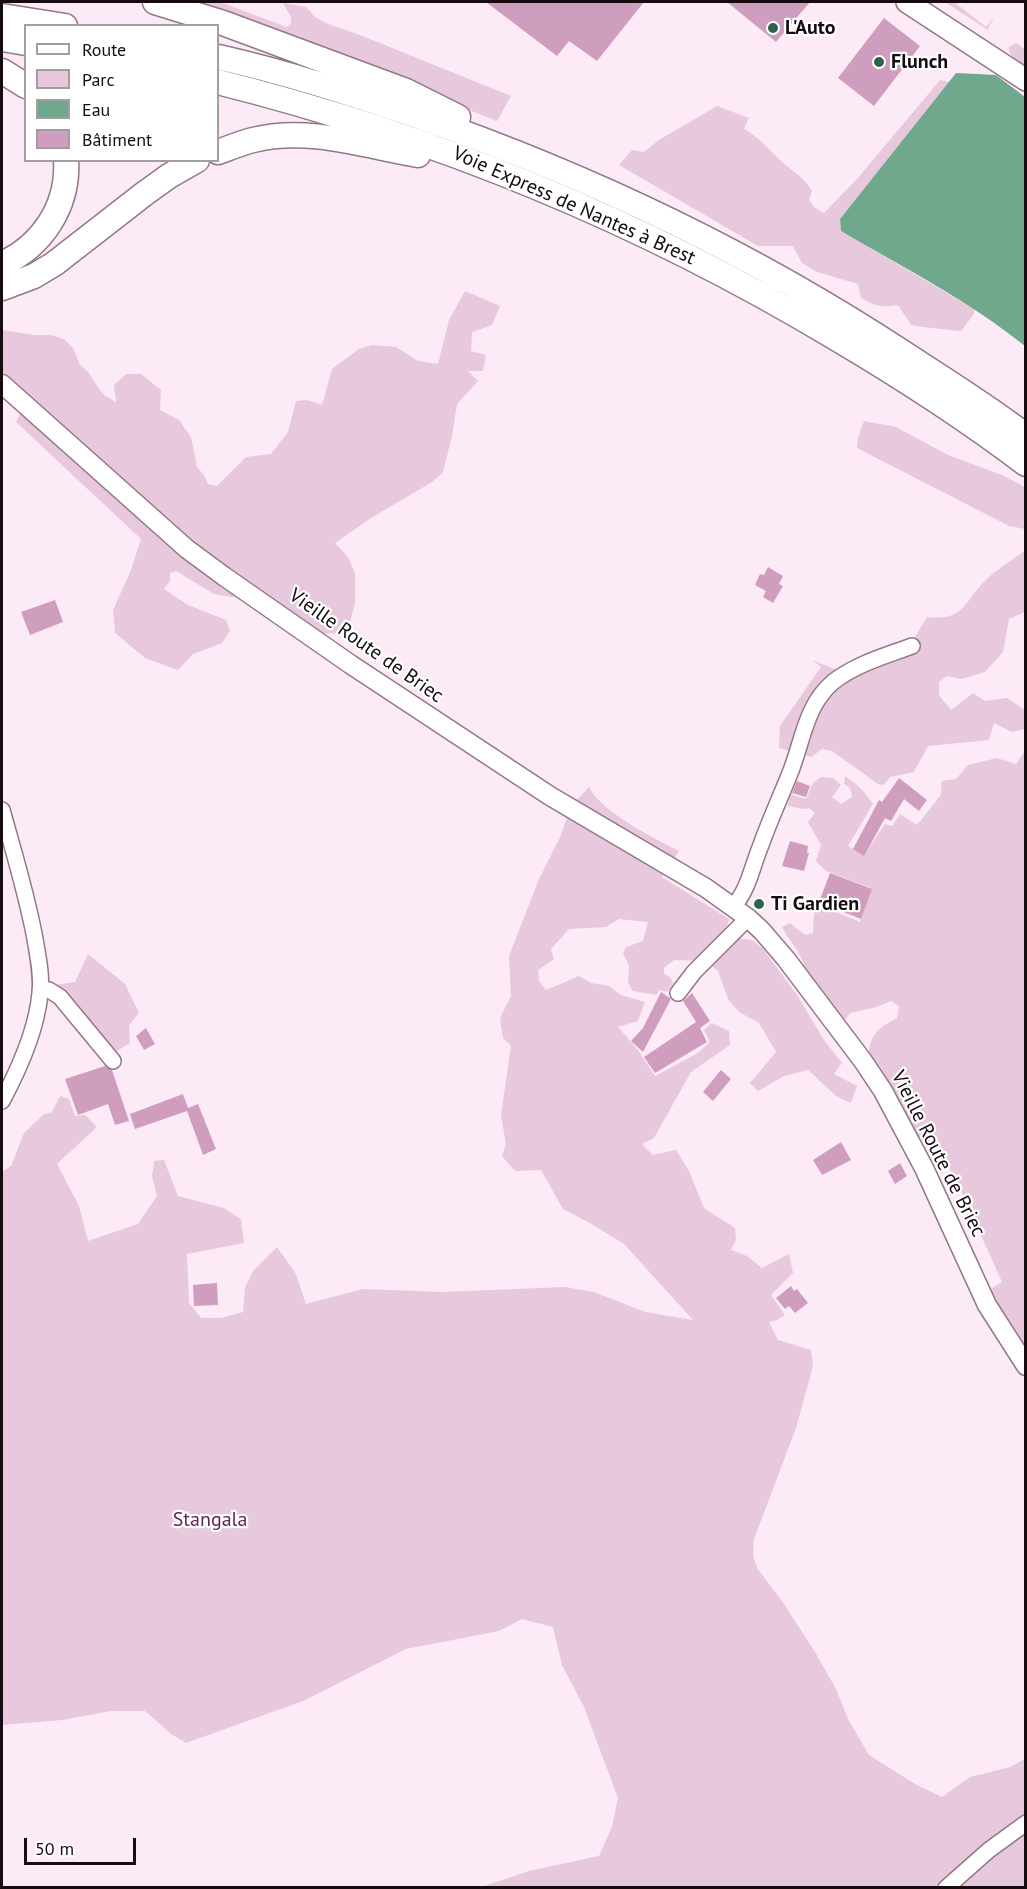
<!DOCTYPE html>
<meta charset="utf-8">
<style>
body{margin:0}
#map{position:relative;width:1027px;height:1889px;overflow:hidden;background:#fceaf6;font-family:"PT Sans",sans-serif}
canvas{display:block}
.frame{position:absolute;inset:0;border:3px solid #150b11;pointer-events:none}
.legend{position:absolute;left:24px;top:24px;width:195px;height:138px;box-sizing:border-box;background:#fff;border:2px solid #a19da0;margin:0;padding:8px 10px;list-style:none;font-size:18px;color:#150b11}
.legend li{display:flex;align-items:center;gap:12px;height:30px}
.legend b{width:30px;border:2px solid #a19da0}
.scale{position:absolute;left:24px;top:1838px;width:112px;height:27px;box-sizing:border-box;border:3px solid #150b11;border-top:0;padding-left:8px;font-size:18px;line-height:21px;white-space:nowrap;color:#150b11;-webkit-text-stroke:4px #fff;paint-order:stroke}
</style>
<div id="map">
<canvas width="1027" height="1889"></canvas>
<div class="frame"></div>
<ul class="legend">
<li><b style="height:8px;background:#fff"></b>Route</li>
<li><b style="height:16px;background:#e7c8dc"></b>Parc</li>
<li><b style="height:16px;background:#70a88d"></b>Eau</li>
<li><b style="height:16px;background:#cf9ebe"></b>Bâtiment</li>
</ul>
<div class="scale">50 m</div>
</div>
<script>
const ctx = document.querySelector('canvas').getContext('2d');
ctx.lineJoin = 'round';
function paint(path, color) {
  ctx.fillStyle = color;
  ctx.fill(path, 'evenodd');
}
function trace(path, color, width, dash) {
  ctx.strokeStyle = color;
  ctx.lineWidth = width;
  ctx.lineCap = dash ? 'butt' : 'round';
  ctx.setLineDash(dash || []);
  ctx.stroke(path);
}
function write(font, color, halo, rows, align = 'center') {
  ctx.font = font + ' "PT Sans",sans-serif';
  ctx.lineWidth = 4.5;
  ctx.setLineDash([]);
  ctx.textBaseline = 'middle';
  ctx.strokeStyle = halo;
  ctx.fillStyle = color;
  for (const [text, x, y, turn = 0] of rows) {
    ctx.save();
    ctx.translate(x, y);
    ctx.rotate((+turn || 0) * Math.PI / 180);
    ctx.textAlign = isNaN(turn) ? turn : align;
    if (halo) ctx.strokeText(text, 0, 0);
    ctx.fillText(text, 0, 0);
    ctx.restore();
  }
}
paint(new Path2D(`
 M 187,2 L 220,2 L 287,27 L 291,23 L 291,17 L 283,3 L 306,7 L 315,17 L 328,24 L 360,35 L 511,96 L 497,121 L 226,14 Z
 M 945,2 L 954,2 L 986,27 L 993,19 L 993,20 L 989,26 L 988,30 Z
 M 1016,43 L 1025,49 L 1025,66 C 1018,61 1008,57 1009,47 Z
 M 940,80 L 949,82 L 840,219 L 841,231 L 974,309 L 974,314 L 961,331 C 944,329 928,328 911,325 L 898,305 C 883,308 875,306 861,298 L 858,284 L 817,272 L 802,263 L 793,246 L 758,246 L 619,165 L 632,150 L 644,152 L 659,140 L 717,106 L 749,118 L 744,129 C 759,137 768,149 781,161 C 792,171 804,177 812,191 L 809,200 L 814,207 L 824,213 L 858,178 Z
 M 465,291 L 500,306 L 492,325 L 472,332 L 471,351 L 486,355 L 483,371 L 468,371 L 478,381 L 457,404 L 452,436 L 443,472 L 432,482 L 371,518 L 335,543 L 348,557 L 355,573 L 355,603 L 350,622 L 340,633 L 320,634 L 261,597 L 231,597 L 214,594 L 176,571 L 170,573 L 170,581 L 164,589 L 188,605 L 226,620 L 230,631 L 222,643 L 193,654 L 178,670 L 145,658 L 115,633 L 113,610 L 131,570 L 141,539 L 16,422 L 28,399 L 2,377 L 2,330 L 34,335 L 51,335 L 64,339 L 73,348 L 80,365 L 88,372 L 100,390 L 105,396 L 116,402 L 114,385 L 126,374 L 141,374 L 161,390 L 160,410 L 179,420 L 191,437 L 197,467 L 204,475 L 208,484 L 217,486 L 246,457 L 271,454 L 288,432 L 296,401 L 307,400 L 322,405 L 332,369 L 359,349 L 372,345 L 396,347 L 418,361 L 438,364 L 449,320 Z
 M 864,421 L 896,427 L 948,455 L 1002,475 L 1025,487 L 1025,529 L 1009,526 L 857,448 L 858,438 Z
 M 1025,550 L 1025,612 L 1009,619 L 1003,652 L 985,672 L 962,679 L 947,676 L 939,682 L 939,695 L 951,710 L 973,693 L 985,701 L 1007,698 L 1025,710 L 1024,729 L 1012,732 L 994,723 L 989,740 L 928,746 L 914,772 L 890,777 L 884,785 L 878,784 L 832,751 L 822,749 L 811,757 L 779,748 L 780,726 L 821,667 L 812,660 L 851,676 L 906,652 L 927,617 C 967,621 963,601 987,579 C 998,568 1013,560 1025,550 Z
 M 1025,751 L 1025,1360 L 989,1290 L 1002,1282 L 955,1178 L 930,1134 L 918,1138 L 869,1051 C 871,1033 882,1026 897,1018 L 899,1006 L 891,1001 L 877,1007 L 850,1013 L 845,1020 L 805,970 C 803,954 789,941 782,927 L 790,923 L 805,935 L 813,933 L 814,913 L 819,905 L 860,922 L 871,888 L 826,871 L 816,861 L 821,845 L 808,822 L 815,813 L 809,808 L 803,809 L 788,806 L 789,794 L 806,799 L 813,783 L 821,777 L 833,778 L 841,785 L 832,797 L 841,804 L 852,797 L 850,788 L 844,784 L 845,776 C 857,784 865,792 873,804 L 848,846 L 864,855 L 885,824 L 892,826 L 900,814 L 917,825 L 941,795 L 942,781 L 956,779 L 968,765 L 997,758 L 1016,764 Z
 M 589,787 C 601,812 654,838 679,851 L 662,877 L 729,919 L 727,927 L 742,939 L 752,940 L 763,949 L 797,995 L 824,1040 L 842,1063 L 834,1074 L 857,1086 L 851,1103 L 836,1096 L 808,1070 L 784,1076 L 758,1091 L 750,1083 L 776,1052 L 759,1023 L 739,1012 L 728,999 L 718,971 L 705,961 L 674,960 L 664,968 L 664,974 L 670,977 L 673,983 L 667,992 L 660,990 L 656,995 L 633,991 L 628,983 L 629,966 L 623,953 L 626,947 L 643,941 L 648,922 L 619,919 L 606,927 L 569,929 L 551,949 L 554,959 L 538,970 L 539,981 L 546,990 L 579,976 L 591,983 L 609,986 L 621,995 L 645,1002 L 638,1021 L 618,1027 L 638,1050 L 655,1076 L 698,1053 L 710,1042 L 704,1030 L 712,1023 L 729,1031 L 730,1045 L 691,1072 L 654,1138 L 642,1144 L 653,1155 L 676,1150 L 689,1171 L 704,1208 L 735,1228 L 736,1240 L 731,1250 L 747,1256 L 762,1268 L 789,1254 L 793,1273 L 771,1295 L 785,1315 L 777,1320 L 769,1322 L 778,1340 L 811,1350 L 813,1366 L 796,1428 L 754,1539 L 753,1555 L 757,1568 L 782,1601 L 815,1652 L 836,1689 L 848,1719 L 869,1755 L 915,1784 L 942,1797 L 970,1777 L 1010,1767 L 1025,1759 L 1025,1887 L 481,1887 L 529,1871 L 599,1856 L 612,1827 L 618,1798 L 584,1707 L 562,1665 L 553,1627 L 522,1619 L 499,1631 L 406,1649 L 303,1701 L 186,1743 L 171,1734 L 145,1711 L 111,1711 L 62,1720 L 2,1725 L 2,1172 L 11,1166 L 24,1133 L 43,1115 L 52,1112 L 60,1096 L 69,1099 L 75,1116 L 85,1115 L 97,1127 L 57,1164 L 79,1206 L 88,1241 L 138,1224 L 157,1196 L 152,1176 L 154,1161 L 164,1160 L 178,1196 L 224,1208 L 241,1219 L 244,1243 L 187,1254 L 189,1303 L 201,1318 L 221,1318 L 243,1312 L 245,1288 L 253,1271 L 277,1247 L 296,1274 L 306,1304 L 363,1289 L 443,1292 L 565,1287 L 594,1292 L 645,1312 L 693,1320 L 624,1244 L 590,1223 L 563,1209 L 541,1170 L 515,1171 L 502,1156 L 506,1144 L 501,1115 L 511,1046 L 503,1038 L 500,1018 L 511,996 L 509,956 L 539,879 L 560,837 L 571,806 Z
 M 88,954 L 125,984 L 139,1013 L 129,1025 L 130,1043 L 112,1054 L 55,985 L 75,982 Z`), '#e7c8dc');
paint(new Path2D(`
 M 956,73 L 996,75 L 1025,97 L 1025,346 C 969,301 904,268 841,231 L 840,219 Z`), '#70a88d');
paint(new Path2D(`
 M 486,2 L 644,2 L 597,61 L 569,41 L 557,56 Z
 M 727,2 L 810,2 L 776,42 Z
 M 884,18 L 920,46 L 874,106 L 838,78 Z
 M 768,567 L 783,576 L 779,584 L 783,586 L 773,603 L 763,597 L 766,591 L 755,585 L 760,574 L 764,575 Z
 M 55,600 L 63,622 L 30,635 L 21,612 Z
 M 899,778 L 927,800 L 919,811 L 904,799 L 891,821 L 885,818 L 864,856 L 853,849 L 879,800 L 882,802 Z
 M 797,781 L 810,786 L 806,797 L 792,793 Z
 M 790,841 L 808,846 L 807,853 L 809,853 L 804,871 L 782,866 Z
 M 830,873 L 872,889 L 861,919 L 819,902 Z
 M 661,992 L 671,999 L 643,1052 L 631,1041 L 643,1028 Z
 M 692,993 L 710,1021 L 700,1028 L 707,1042 L 655,1073 L 644,1057 L 696,1022 L 683,1001 Z
 M 146,1028 L 155,1044 L 144,1050 L 136,1036 Z
 M 105,1066 L 112,1070 L 129,1121 L 115,1125 L 108,1104 L 78,1115 L 65,1079 Z
 M 721,1070 L 731,1079 L 713,1101 L 703,1092 Z
 M 183,1094 L 188,1108 L 198,1104 L 216,1149 L 203,1155 L 187,1111 L 135,1129 L 130,1114 Z
 M 841,1142 L 851,1160 L 822,1175 L 813,1160 Z
 M 900,1163 L 907,1176 L 895,1184 L 888,1171 Z
 M 217,1283 L 218,1305 L 194,1306 L 193,1285 Z
 M 791,1286 L 794,1291 L 797,1289 L 808,1303 L 795,1313 L 789,1306 L 785,1309 L 776,1298 Z`), '#cf9ebe');
const minor = new Path2D(`
 M 2,810 C 14,853 27,895 35,939 C 38,957 42,975 40,993 C 37,1028 18,1071 2,1101
 M 733,907 C 749,889 752,866 761,845 C 770,819 782,794 792,768 C 803,738 807,704 833,682 C 856,664 885,656 912,646
 M 40,990 L 49,990 L 60,997 L 113,1061
 M 678,993 L 694,972 L 748,918
 M 946,1888 L 989,1850 L 1026,1823`);
const tertiary = new Path2D(`
 M 2,384 L 187,549 L 225,577 L 350,664 L 550,796 L 706,888 L 748,918 L 762,931 L 786,959 L 863,1061 L 883,1091 L 924,1168 L 987,1305 L 1026,1366`);
const secondary = new Path2D(`
 M 907,2 L 1026,80`);
const trunk = new Path2D(`
 M 155,2 L 223,23 L 406,91 L 458,117
 M 2,16 L 65,26
 M 2,39 L 26,43
 M 218,57 C 285,72 352,94 417,116 C 590,176 753,254 905,354 C 946,381 987,406 1026,436
 M 2,71 L 26,86
 M 218,82 C 437,137 639,220 834,337 C 900,376 964,417 1026,464
 M 218,152 C 229,148 241,143 253,140 C 308,126 365,146 418,155
 M 2,264 C 42,246 69,206 66,160
 M 2,288 L 34,276 L 54,264 L 144,194 L 169,176 L 197,160`);
trace(minor, '#937789', 18);
trace(tertiary, '#937789', 21);
trace(secondary, '#937789', 24);
trace(trunk, '#937789', 27);
trace(minor, '#fff', 15);
trace(tertiary, '#fff', 18);
trace(secondary, '#fff', 21);
trace(trunk, '#fff', 24);
for (const [x, y, r, color] of [
 [773,28,6,"#2c634a"],
 [879,62,6,"#2c634a"],
 [759,904,6,"#2c634a"]
]) {
  const dot = new Path2D();
  dot.arc(x, y, r, 0, 2 * Math.PI);
  ctx.fillStyle = color;
  ctx.fill(dot);
  trace(dot, '#fff', 2);
}
write('bold 20px', '#150b11', '#fff', [
 ["L'Auto",785,28],
 ["Flunch",891,62],
 ["Ti Gardien",771,904]
], 'left');
write('20px', '#150b11', '#fff', [
 ["Voie Express de Nantes à Brest",574,206,24],
 ["Vieille Route de Briec",366,646,35],
 ["Vieille Route de Briec",938,1154,63]
]);
write('20px', '#60254f', '#fff', [
 ["Stangala",210,1520]
]);
</script>
